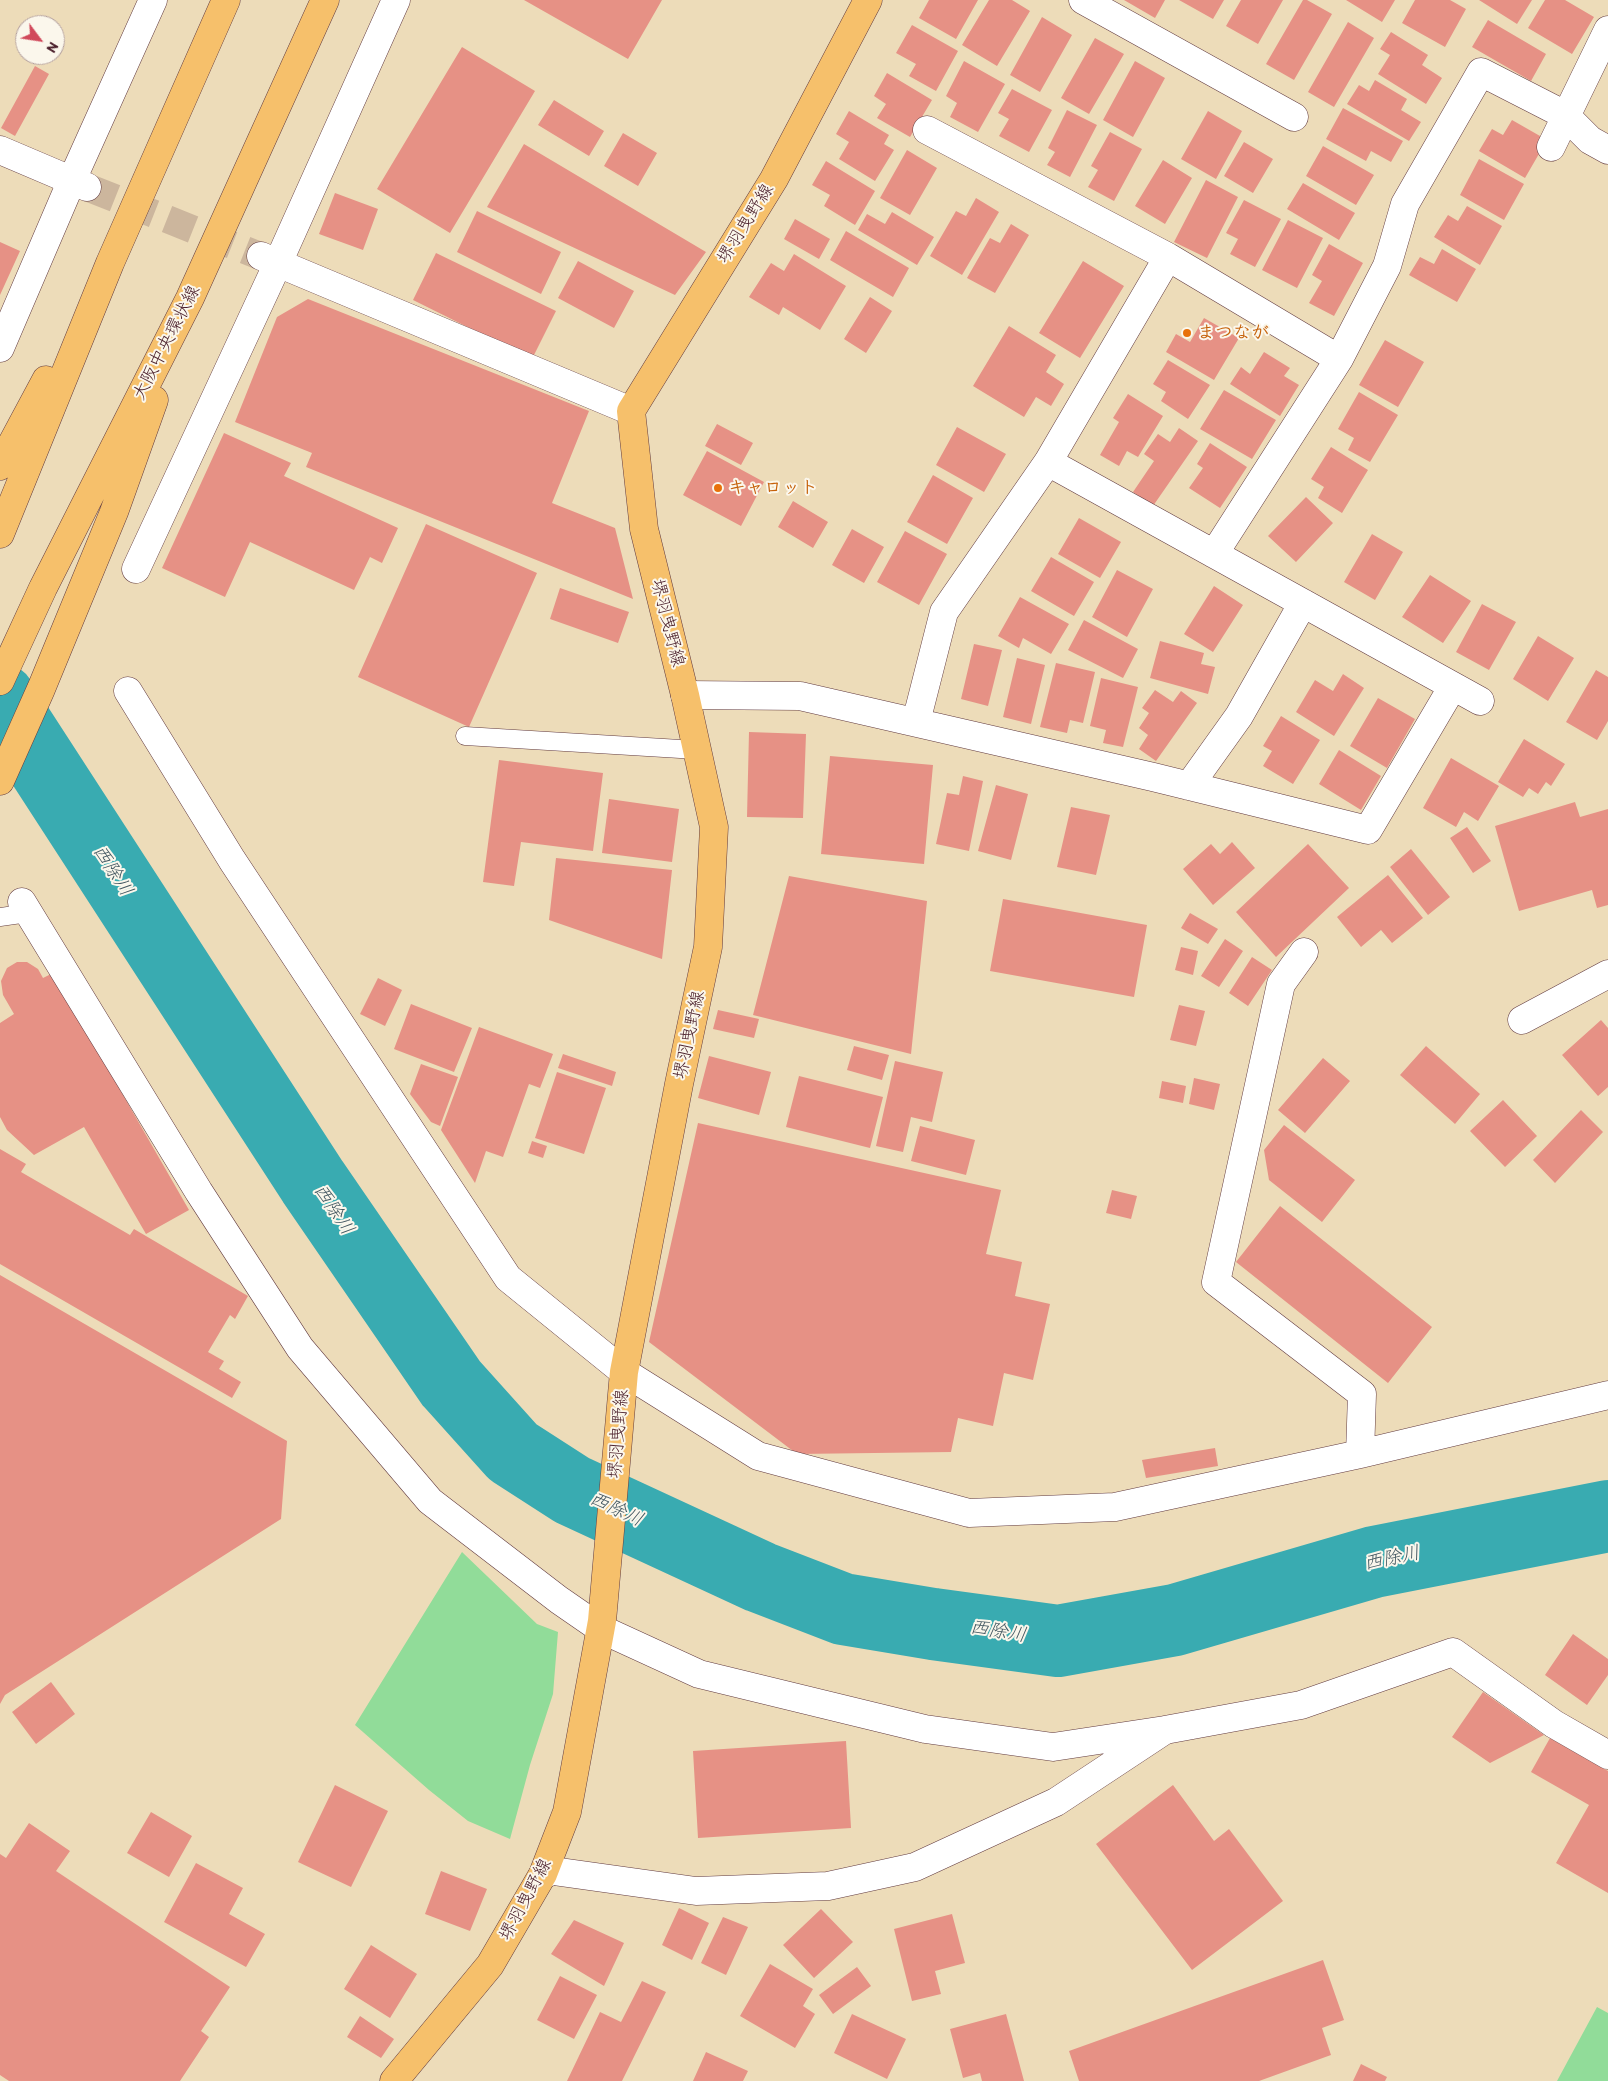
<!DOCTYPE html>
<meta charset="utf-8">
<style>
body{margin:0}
#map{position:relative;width:1608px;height:2081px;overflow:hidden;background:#eddcb9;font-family:Itim,sans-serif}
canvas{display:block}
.north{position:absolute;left:15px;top:15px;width:50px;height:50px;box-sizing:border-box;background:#fbf7ec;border:1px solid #b4a19f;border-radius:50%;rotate:121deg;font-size:14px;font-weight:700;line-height:20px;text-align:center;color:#4a1f2b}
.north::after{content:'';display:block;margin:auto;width:18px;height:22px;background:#d1495b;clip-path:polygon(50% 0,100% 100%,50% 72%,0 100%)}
</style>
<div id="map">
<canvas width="1608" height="2081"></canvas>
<div class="north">N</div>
</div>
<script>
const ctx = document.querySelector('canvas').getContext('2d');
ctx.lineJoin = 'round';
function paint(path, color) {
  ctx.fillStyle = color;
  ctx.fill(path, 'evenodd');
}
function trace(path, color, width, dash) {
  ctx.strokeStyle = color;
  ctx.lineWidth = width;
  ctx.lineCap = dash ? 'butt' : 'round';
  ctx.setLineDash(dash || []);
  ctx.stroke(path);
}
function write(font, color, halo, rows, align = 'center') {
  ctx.font = font + ' Itim,"Klee One",sans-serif';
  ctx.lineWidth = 4;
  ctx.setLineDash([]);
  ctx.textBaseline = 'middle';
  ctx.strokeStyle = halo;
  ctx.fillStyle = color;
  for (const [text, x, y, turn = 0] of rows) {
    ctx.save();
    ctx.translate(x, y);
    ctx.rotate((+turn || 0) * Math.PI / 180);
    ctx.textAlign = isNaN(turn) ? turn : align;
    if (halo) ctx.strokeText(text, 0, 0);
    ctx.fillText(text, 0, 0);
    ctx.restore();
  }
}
paint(new Path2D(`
 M 462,1552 L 537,1624 L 558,1632 L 553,1694 L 530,1765 L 510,1839 L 468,1821 L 429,1790 L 355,1725 Z
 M 1597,2007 L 1608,2013 L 1608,2081 L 1557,2081 Z`), '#91dc99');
trace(new Path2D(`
 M 0,699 L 313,1182 L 451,1383 L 513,1452 L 572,1490 L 760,1577 L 843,1609 L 933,1624 L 1058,1641 L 1175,1620 L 1374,1562 L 1608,1516`), '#39abb1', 72);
paint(new Path2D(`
 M 524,0 L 662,0 L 628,59 Z
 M 929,0 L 978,0 L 956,39 L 919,18 Z
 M 989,0 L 1012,0 L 1030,11 L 997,66 L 962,45 Z
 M 1124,0 L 1165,0 L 1155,18 Z
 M 1179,0 L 1224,0 L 1213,19 Z
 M 1241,0 L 1283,0 L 1258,44 L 1226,26 Z
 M 1303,0 L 1307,0 L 1332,14 L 1294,80 L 1266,64 Z
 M 1346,0 L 1395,0 L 1382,22 Z
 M 1415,0 L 1450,0 L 1466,9 L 1445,47 L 1402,23 Z
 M 1479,0 L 1532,0 L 1517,24 Z
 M 1545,0 L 1565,0 L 1594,17 L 1572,54 L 1528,28 Z
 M 1042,17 L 1072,35 L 1040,92 L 1010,75 Z
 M 1488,20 L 1546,54 L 1531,81 L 1472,47 Z
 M 1348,22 L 1374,38 L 1334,107 L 1308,92 Z
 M 912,25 L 958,51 L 936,91 L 909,76 L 916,64 L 896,53 Z
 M 1391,32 L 1428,55 L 1422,65 L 1442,78 L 1426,104 L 1378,74 L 1390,55 L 1380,49 Z
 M 1095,38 L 1124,54 L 1089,114 L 1061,98 Z
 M 462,47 L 535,91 L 450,233 L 377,189 Z
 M 964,61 L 1005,84 L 978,132 L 950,117 L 957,103 L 946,96 Z
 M 1135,61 L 1165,78 L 1133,137 L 1103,120 Z
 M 35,66 L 49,74 L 15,136 L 1,128 Z
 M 887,73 L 932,100 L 910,137 L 877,118 L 886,104 L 874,96 Z
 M 1375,80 L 1407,99 L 1401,110 L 1421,122 L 1409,141 L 1347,104 L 1359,85 L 1369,91 Z
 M 1012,89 L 1052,110 L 1029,152 L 999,136 L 1009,119 L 998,113 Z
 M 554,100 L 604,131 L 589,156 L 538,125 Z
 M 1343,108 L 1403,141 L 1391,162 L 1371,151 L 1366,161 L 1326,139 Z
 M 1067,110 L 1097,125 L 1070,177 L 1047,165 L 1055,152 L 1048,148 Z
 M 849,111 L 889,135 L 884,144 L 894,150 L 875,181 L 839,159 L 849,142 L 836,134 Z
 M 1208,111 L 1242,131 L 1216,179 L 1181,159 Z
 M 1512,120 L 1547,140 L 1525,178 L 1479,151 L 1492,129 L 1503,135 Z
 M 1110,132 L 1142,149 L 1114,201 L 1088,187 L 1098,170 L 1091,166 Z
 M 623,133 L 657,153 L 638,186 L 604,166 Z
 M 1244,142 L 1273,159 L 1253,193 L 1224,176 Z
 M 524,144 L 706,252 L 675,295 L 487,207 Z
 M 1323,146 L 1374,175 L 1356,205 L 1306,176 Z
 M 907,150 L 937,168 L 910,215 L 880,198 Z
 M 1479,159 L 1524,184 L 1504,220 L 1460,195 Z
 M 1163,160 L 1192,178 L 1165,224 L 1135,206 Z
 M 826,161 L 875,191 L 855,225 L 824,206 L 830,195 L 812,185 Z
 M 1206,180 L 1238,197 L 1207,258 L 1174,242 Z
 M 1303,183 L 1355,213 L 1339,240 L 1287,209 Z
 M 335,193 L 378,209 L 363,250 L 319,234 Z
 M 976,198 L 999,212 L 962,275 L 930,256 L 956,211 L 966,216 Z
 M 1244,200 L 1281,219 L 1255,267 L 1230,254 L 1238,239 L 1226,233 Z
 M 1467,206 L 1502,226 L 1480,265 L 1434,237 L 1448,215 L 1458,221 Z
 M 477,211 L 561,252 L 541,294 L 457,252 Z
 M 892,212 L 934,237 L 917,265 L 858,230 L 867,214 L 885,224 Z
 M 795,219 L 830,239 L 819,259 L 784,239 Z
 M 1288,220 L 1323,238 L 1297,288 L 1262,270 Z
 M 1011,224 L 1029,235 L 995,293 L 967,278 L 990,238 L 1000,243 Z
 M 846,231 L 909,268 L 893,297 L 830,260 Z
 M 0,242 L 20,251 L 0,295 Z
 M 1329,244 L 1363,263 L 1334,316 L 1309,303 L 1322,281 L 1312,275 Z
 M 1442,249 L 1476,269 L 1457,302 L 1409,275 L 1420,257 L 1434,264 Z
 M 436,253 L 556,311 L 532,359 L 413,300 Z
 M 794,254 L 846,286 L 820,330 L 783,307 L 779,315 L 749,297 L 771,263 L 784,271 Z
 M 578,261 L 634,291 L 614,328 L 558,298 Z
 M 1083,261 L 1124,286 L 1080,358 L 1039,333 Z
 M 870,297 L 892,311 L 866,353 L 844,339 Z
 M 308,299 L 589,411 L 552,503 L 615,528 L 633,599 L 306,467 L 312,453 L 235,422 L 277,317 Z
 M 1204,318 L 1239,338 L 1214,380 L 1166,352 L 1176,334 L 1190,342 Z
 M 1009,326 L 1056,355 L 1046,372 L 1064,384 L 1051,406 L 1036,397 L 1024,417 L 973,386 Z
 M 1385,340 L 1424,362 L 1398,407 L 1359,385 Z
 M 1264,352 L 1290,368 L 1284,376 L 1299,385 L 1280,416 L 1230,384 L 1241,367 L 1250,374 Z
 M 1168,360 L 1210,385 L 1188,419 L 1161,401 L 1166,392 L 1153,384 Z
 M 1224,390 L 1276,420 L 1252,459 L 1200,429 Z
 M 1359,392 L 1398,415 L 1370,462 L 1348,450 L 1354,438 L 1338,429 Z
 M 1128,394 L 1163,416 L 1138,457 L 1127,451 L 1119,466 L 1100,455 L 1119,422 L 1113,418 Z
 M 717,424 L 753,443 L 741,465 L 705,446 Z
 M 957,427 L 1006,454 L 984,492 L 936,465 Z
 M 1179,428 L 1198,441 L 1153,506 L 1133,492 L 1154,461 L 1144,454 L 1158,434 L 1170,442 Z
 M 224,433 L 291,463 L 284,476 L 398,528 L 382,563 L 370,557 L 354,590 L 250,542 L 225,597 L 162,568 Z
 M 1210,443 L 1247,467 L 1220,508 L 1189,488 L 1203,468 L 1197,464 Z
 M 1331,447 L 1368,470 L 1342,513 L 1318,498 L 1324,487 L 1311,479 Z
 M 707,451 L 764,482 L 741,526 L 683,495 Z
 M 933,475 L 973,498 L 947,544 L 907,522 Z
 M 1306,497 L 1333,523 L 1296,562 L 1268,536 Z
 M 793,501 L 828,522 L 813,548 L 778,527 Z
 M 1079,518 L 1121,542 L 1100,578 L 1058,554 Z
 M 426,524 L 537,573 L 469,727 L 358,677 Z
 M 852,529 L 884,547 L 864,583 L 832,565 Z
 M 905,531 L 947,554 L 919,605 L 877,582 Z
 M 1372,534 L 1403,552 L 1375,600 L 1344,582 Z
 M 1051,557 L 1094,582 L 1074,616 L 1031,591 Z
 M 1117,570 L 1153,589 L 1127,637 L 1092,617 Z
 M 1430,575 L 1471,601 L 1443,643 L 1402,617 Z
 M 1214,586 L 1243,605 L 1213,652 L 1184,634 Z
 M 560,588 L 629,612 L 618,643 L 550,619 Z
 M 1020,597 L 1069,624 L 1051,654 L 1023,638 L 1019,648 L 998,636 Z
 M 1482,604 L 1516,622 L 1489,670 L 1456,652 Z
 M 1084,620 L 1138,649 L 1123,678 L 1068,650 Z
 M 1538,636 L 1574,658 L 1548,701 L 1513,679 Z
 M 1160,641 L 1204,653 L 1201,664 L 1215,667 L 1208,694 L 1150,678 Z
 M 974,644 L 1002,650 L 988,706 L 961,699 Z
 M 1017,658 L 1045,665 L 1031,724 L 1003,717 Z
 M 1056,663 L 1095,672 L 1083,723 L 1070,720 L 1067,733 L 1040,727 Z
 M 1596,670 L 1608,677 L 1608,721 L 1597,740 L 1566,722 Z
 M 1343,674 L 1364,688 L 1334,736 L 1296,712 L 1315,680 L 1333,691 Z
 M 1101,678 L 1138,687 L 1123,747 L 1103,743 L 1106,730 L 1090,726 Z
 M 1155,690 L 1173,702 L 1181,691 L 1197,703 L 1156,761 L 1139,749 L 1148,735 L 1139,728 L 1149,713 L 1142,708 Z
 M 1378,698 L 1415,719 L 1387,768 L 1350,746 Z
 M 1281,716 L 1320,740 L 1293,784 L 1263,766 L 1272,751 L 1263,746 Z
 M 749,732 L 806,734 L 803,818 L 747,817 Z
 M 1524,739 L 1565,764 L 1551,786 L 1546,782 L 1538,794 L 1529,788 L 1523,797 L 1498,782 Z
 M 1339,750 L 1381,776 L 1361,810 L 1319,784 Z
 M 830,756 L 933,765 L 924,864 L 821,854 Z
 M 1451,758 L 1499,786 L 1478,821 L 1464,812 L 1456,827 L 1423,808 Z
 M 499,760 L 603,773 L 593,851 L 521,842 L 514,886 L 483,882 Z
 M 963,776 L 983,781 L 969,851 L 936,844 L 947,793 L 959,795 Z
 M 996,785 L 1028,794 L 1011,860 L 978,851 Z
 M 609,799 L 679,809 L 672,862 L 602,853 Z
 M 1575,802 L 1580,817 L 1608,809 L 1608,905 L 1597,908 L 1592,890 L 1519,911 L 1495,826 Z
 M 1071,807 L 1110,815 L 1096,875 L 1057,867 Z
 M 1467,827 L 1491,861 L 1473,873 L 1450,838 Z
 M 1232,842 L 1255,868 L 1213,905 L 1183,869 L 1211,844 L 1220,854 Z
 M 1308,844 L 1349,888 L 1276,957 L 1236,912 Z
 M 1411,849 L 1450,897 L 1428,915 L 1390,867 Z
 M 556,858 L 672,870 L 662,959 L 549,920 Z
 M 1388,875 L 1423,918 L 1392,943 L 1381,930 L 1361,947 L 1337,917 Z
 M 789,876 L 927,901 L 911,1054 L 753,1015 Z
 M 1003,899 L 1147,925 L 1134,997 L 990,971 Z
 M 1190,913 L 1218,929 L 1208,944 L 1181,928 Z
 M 1225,939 L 1243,951 L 1219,987 L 1201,976 Z
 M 1181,947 L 1198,951 L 1193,975 L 1175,970 Z
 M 1252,957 L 1272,970 L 1248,1006 L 1229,993 Z
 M 17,962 L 27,962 L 38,969 L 43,978 L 53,973 L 189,1210 L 146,1234 L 84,1127 L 34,1155 L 7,1130 L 0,1117 L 0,1023 L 14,1014 L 3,995 L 1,981 L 7,968 Z
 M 378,978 L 402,990 L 385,1026 L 360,1014 Z
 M 411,1004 L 472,1028 L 454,1072 L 394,1049 Z
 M 1179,1005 L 1205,1011 L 1196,1046 L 1170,1040 Z
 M 718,1010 L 759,1019 L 754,1038 L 713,1029 Z
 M 1601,1020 L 1608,1028 L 1608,1087 L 1598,1096 L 1562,1055 Z
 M 479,1027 L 553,1054 L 540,1088 L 529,1084 L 503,1157 L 486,1151 L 475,1183 L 441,1130 Z
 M 854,1046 L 889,1055 L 882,1080 L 847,1070 Z
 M 1426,1046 L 1480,1094 L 1455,1124 L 1400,1075 Z
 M 563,1054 L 616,1072 L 612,1086 L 558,1068 Z
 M 709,1056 L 771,1072 L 759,1115 L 698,1098 Z
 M 1323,1058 L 1350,1081 L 1305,1133 L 1278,1110 Z
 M 895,1061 L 943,1072 L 932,1122 L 911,1117 L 903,1152 L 876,1146 Z
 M 421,1064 L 458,1077 L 440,1126 L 431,1122 L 410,1094 Z
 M 557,1072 L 606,1088 L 584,1154 L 535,1138 Z
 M 799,1076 L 883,1097 L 870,1148 L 786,1127 Z
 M 1194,1078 L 1220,1084 L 1214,1110 L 1189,1104 Z
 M 1162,1081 L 1186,1086 L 1183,1103 L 1159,1098 Z
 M 1503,1100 L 1537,1136 L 1505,1167 L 1470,1131 Z
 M 1581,1110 L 1603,1132 L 1555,1183 L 1533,1160 Z
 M 698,1123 L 1001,1190 L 986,1254 L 1022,1262 L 1015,1296 L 1050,1304 L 1033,1380 L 1004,1373 L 993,1426 L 958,1418 L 951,1452 L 797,1454 L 649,1342 Z
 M 1284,1125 L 1355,1180 L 1322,1222 L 1269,1180 L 1264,1150 Z
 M 920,1126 L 975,1140 L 966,1175 L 911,1161 Z
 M 532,1141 L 547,1146 L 543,1158 L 528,1153 Z
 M 0,1149 L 26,1164 L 21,1172 L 130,1235 L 134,1229 L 248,1296 L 235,1319 L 230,1315 L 208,1352 L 224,1361 L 219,1369 L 241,1382 L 232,1398 L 0,1264 Z
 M 1112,1190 L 1137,1196 L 1131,1219 L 1106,1213 Z
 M 1280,1206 L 1432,1327 L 1388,1383 L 1236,1262 Z
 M 0,1275 L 287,1441 L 281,1519 L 5,1695 L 0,1704 Z
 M 1215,1448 L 1218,1466 L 1146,1478 L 1142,1460 Z
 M 1573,1634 L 1608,1659 L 1608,1675 L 1587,1705 L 1545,1675 Z
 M 51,1682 L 75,1714 L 36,1744 L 12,1712 Z
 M 1483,1692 L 1544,1735 L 1490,1763 L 1452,1737 Z
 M 1550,1738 L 1608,1771 L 1608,1893 L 1556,1863 L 1589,1805 L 1531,1772 Z
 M 846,1741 L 851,1828 L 698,1838 L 693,1751 Z
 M 335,1785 L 388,1811 L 351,1887 L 298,1862 Z
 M 1173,1785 L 1214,1841 L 1229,1829 L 1283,1901 L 1192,1970 L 1096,1844 Z
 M 151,1812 L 192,1836 L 169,1877 L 127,1853 Z
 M 29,1823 L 70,1851 L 56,1871 L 230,1987 L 201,2031 L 209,2037 L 180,2081 L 9,2081 L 0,2075 L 0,1854 L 6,1858 Z
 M 196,1863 L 243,1888 L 229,1914 L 265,1934 L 246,1967 L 164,1922 Z
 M 441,1871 L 487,1889 L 470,1931 L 425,1914 Z
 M 679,1908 L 709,1923 L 692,1960 L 662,1945 Z
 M 821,1909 L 853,1942 L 814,1978 L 783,1945 Z
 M 952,1914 L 965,1963 L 935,1971 L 941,1994 L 912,2001 L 894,1929 Z
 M 723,1917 L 748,1927 L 726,1975 L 701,1963 Z
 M 574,1920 L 624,1943 L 604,1986 L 551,1954 Z
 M 371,1945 L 417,1974 L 390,2018 L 344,1989 Z
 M 1323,1960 L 1344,2020 L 1322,2028 L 1331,2055 L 1259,2081 L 1079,2081 L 1069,2051 Z
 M 770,1964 L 813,1989 L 803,2006 L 815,2014 L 795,2048 L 740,2016 Z
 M 857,1967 L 871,1986 L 833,2014 L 819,1995 Z
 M 560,1976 L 597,1995 L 574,2039 L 537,2020 Z
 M 642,1981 L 666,1992 L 622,2081 L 567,2081 L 600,2012 L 621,2022 Z
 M 852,2014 L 906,2039 L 887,2079 L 834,2053 Z
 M 1006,2014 L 1024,2081 L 982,2081 L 980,2073 L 963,2078 L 950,2029 Z
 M 360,2016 L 394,2039 L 381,2058 L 347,2037 Z
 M 706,2052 L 748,2071 L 743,2081 L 693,2081 Z
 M 1361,2064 L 1387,2077 L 1385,2081 L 1353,2081 Z`), '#e69185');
trace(new Path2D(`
 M 89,188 L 260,256`), '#ccb69d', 28, [28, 14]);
const lane = new Path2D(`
 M 465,736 L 697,750
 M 0,917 L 28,913`);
const street = new Path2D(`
 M 1083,0 L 1294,117
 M 927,130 L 1168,257 L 1339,359 L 1214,554
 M 1551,147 L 1608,30
 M 0,150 L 87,187
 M 261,256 L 631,411
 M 0,348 L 72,180 L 153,0
 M 1339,359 L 1387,266 L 1405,204 L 1481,72 L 1565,115 L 1590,140 L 1608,150
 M 1048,462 L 1480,701
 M 136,569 L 278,263 L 396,0
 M 128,691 L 232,860 L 508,1278 L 624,1372 L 758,1456 L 969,1513 L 1115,1507 L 1360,1454 L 1608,1395
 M 685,695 L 800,696 L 1153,777 L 1368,830 L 1453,686
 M 916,722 L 944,612 L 1048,462 L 1168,257
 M 1189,786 L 1239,716 L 1303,603
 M 22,902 L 199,1192 L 300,1348 L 430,1501 L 559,1600 L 601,1629 L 699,1674 L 925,1729 L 1053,1747 L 1165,1730
 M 1304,952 L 1281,984 L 1216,1282 L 1362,1394 L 1360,1454
 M 1522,1020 L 1608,974
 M 543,1874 L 553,1871 L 696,1891 L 828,1886 L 915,1867 L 1056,1802 L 1165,1730 L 1301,1705 L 1453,1652 L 1554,1724 L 1608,1755`);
const primary = new Path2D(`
 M 0,466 L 46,380
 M 0,534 L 110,263 L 226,0
 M 0,681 L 43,588 L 190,298 L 325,0
 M 0,781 L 41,689 L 114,512 L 154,400
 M 394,2081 L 490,1965 L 543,1874 L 567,1812 L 602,1621 L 624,1372 L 679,1084 L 708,947 L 714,827 L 685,695 L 644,529 L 631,411 L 774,179 L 868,0`);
trace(lane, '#623b40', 19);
trace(street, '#623b40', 29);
trace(primary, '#623b40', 29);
trace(lane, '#fff', 18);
trace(street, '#fff', 28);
trace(primary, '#f6c06b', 28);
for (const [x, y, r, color] of [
 [1187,333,5,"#e8710a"],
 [718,488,5,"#e8710a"]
]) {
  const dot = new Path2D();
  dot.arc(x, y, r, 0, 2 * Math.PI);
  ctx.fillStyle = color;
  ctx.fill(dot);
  trace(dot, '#fbf7ec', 2);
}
write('18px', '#4a1f2b', '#fbf7ec', [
 ["堺羽曳野線",746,224,-58],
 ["大阪中央環状線",167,343,-63],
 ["堺羽曳野線",667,623,76],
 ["堺羽曳野線",690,1035,-78],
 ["堺羽曳野線",619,1434,-85],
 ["堺羽曳野線",526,1900,-62]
]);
write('bold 18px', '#c56008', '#fbf7ec', [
 ["まつなが",1197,333],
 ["キャロット",728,488]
], 'left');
write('italic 19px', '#435761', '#fbf7ec', [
 ["西除川",112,871,57],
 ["西除川",333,1210,56],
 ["西除川",616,1510,25],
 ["西除川",1392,1559,-12],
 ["西除川",998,1632,9]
]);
</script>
